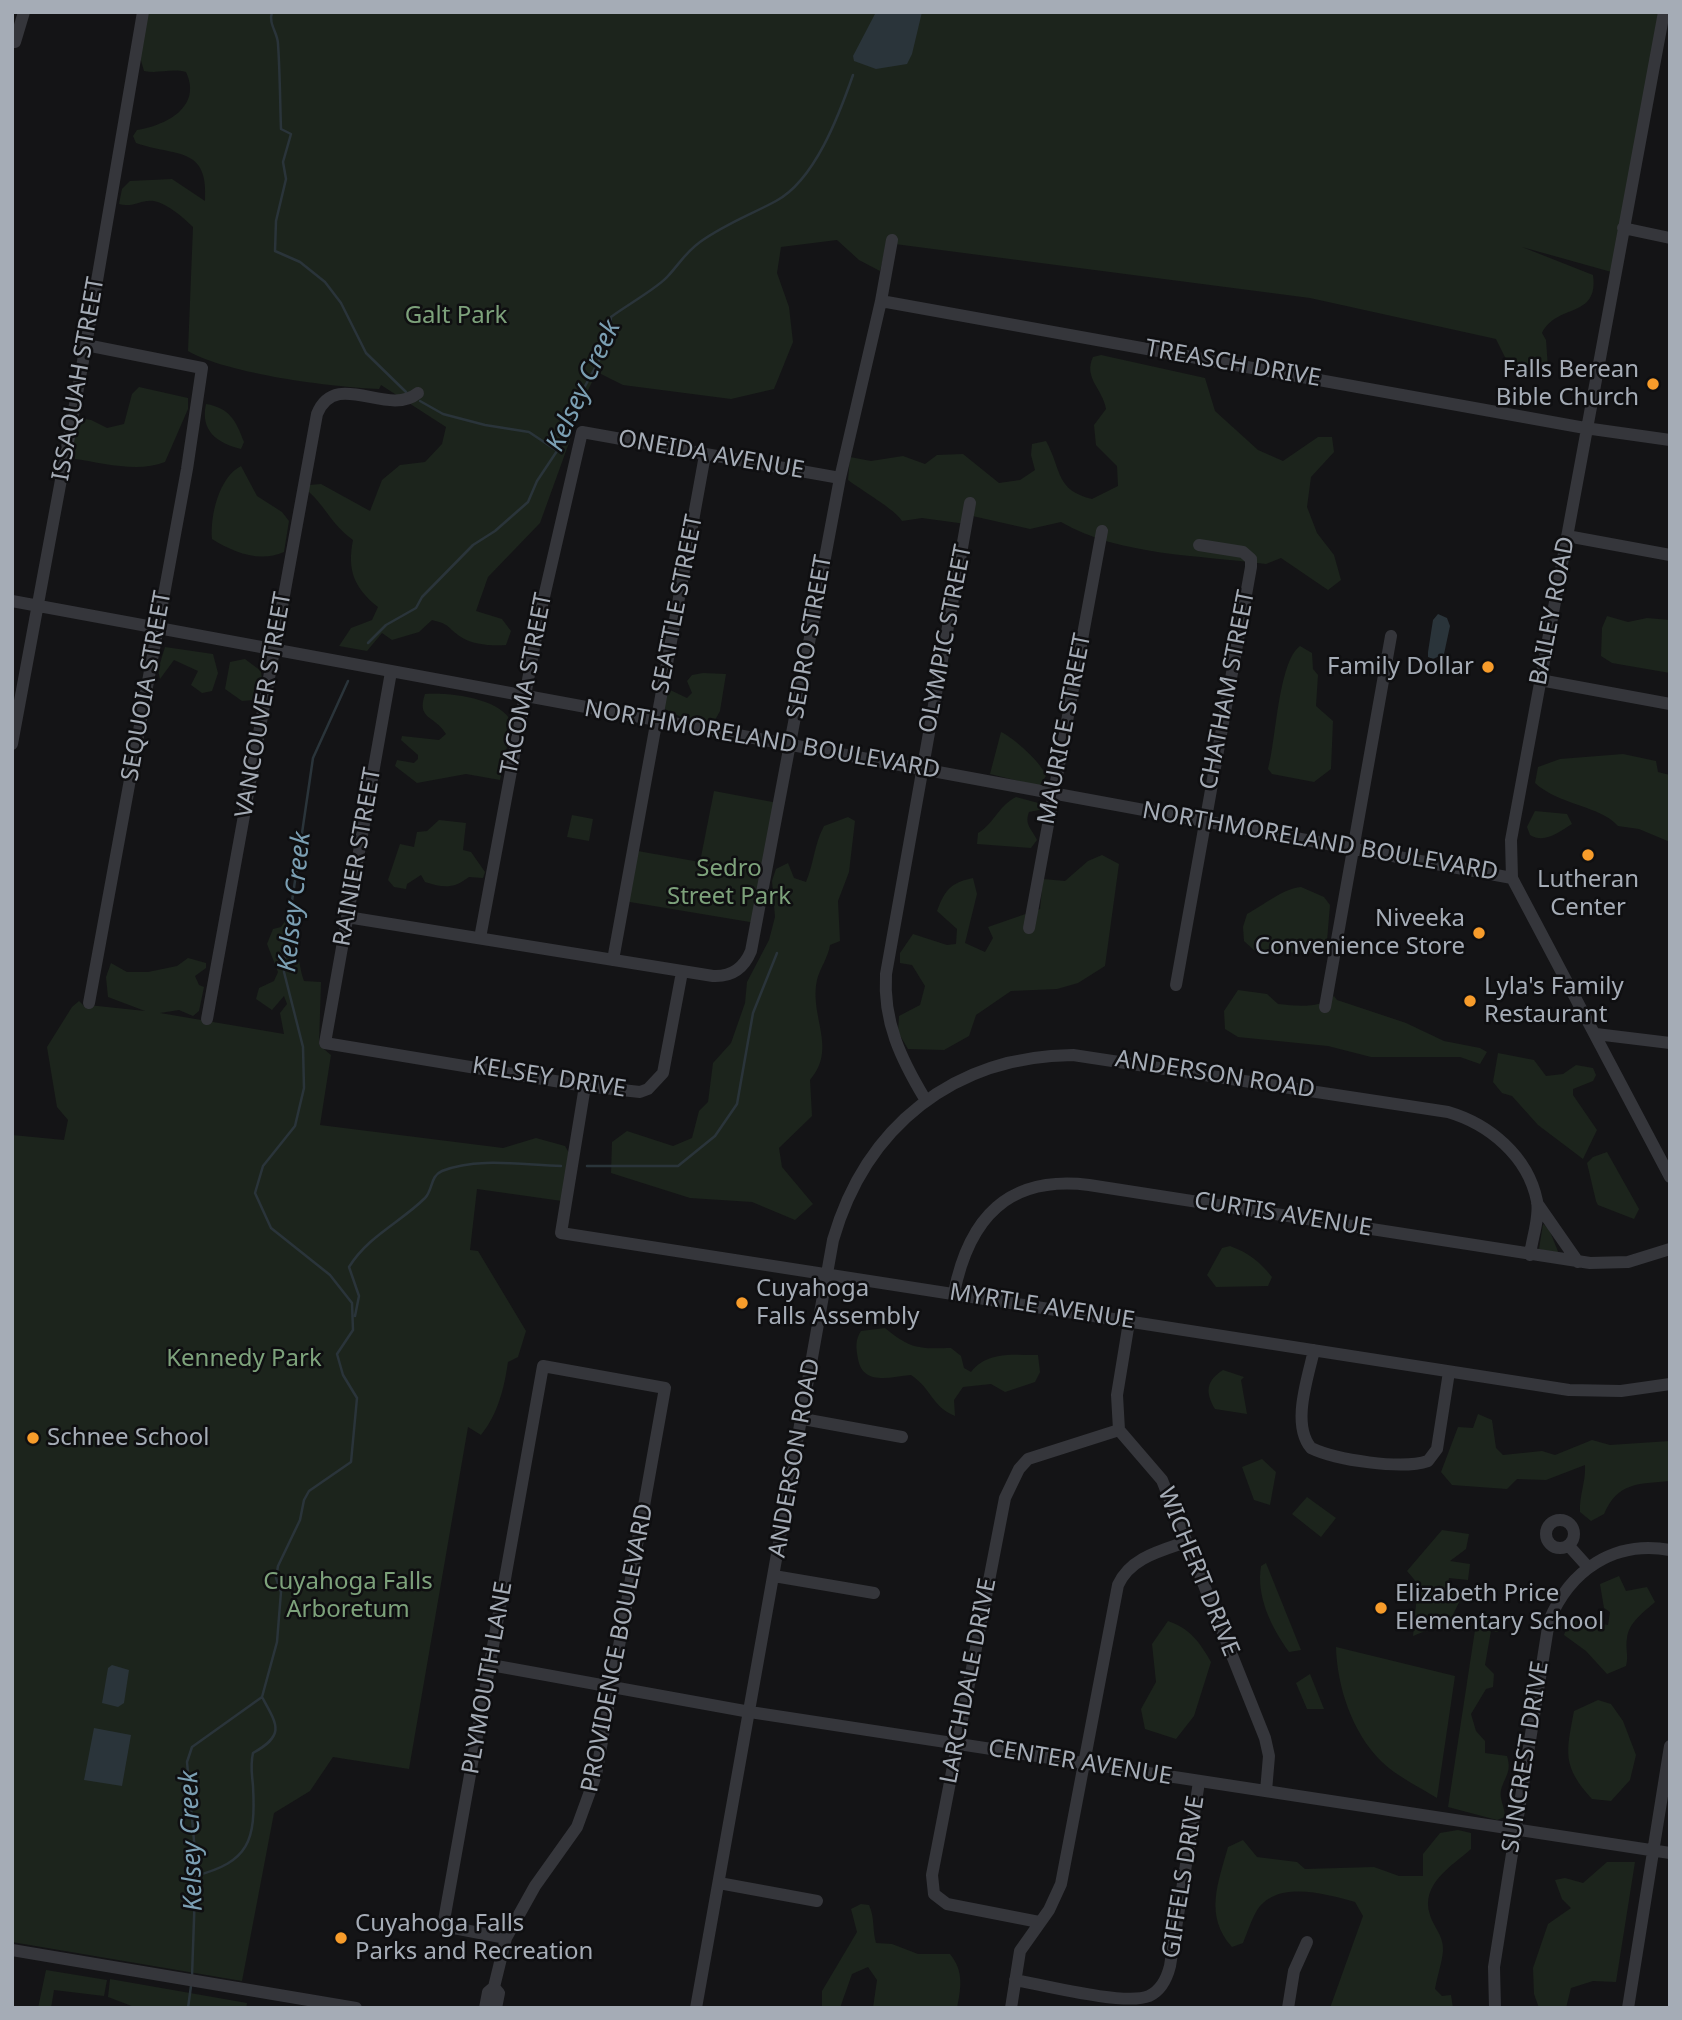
<!DOCTYPE html>
<style>
body{margin:0}
#map{position:relative;width:1682px;height:2020px;overflow:hidden;background:#141416;font-family:"Noto Sans",sans-serif}
canvas{display:block}
.frame{position:absolute;inset:0;border:14px solid #a5acb6;pointer-events:none}
</style>
<div id="map">
<canvas width="1682" height="2020"></canvas>
<div class="frame"></div>
</div>
<script>
const ctx = document.querySelector('canvas').getContext('2d');
ctx.lineJoin = 'round';
function paint(path, color) {
  ctx.fillStyle = color;
  ctx.fill(path, 'evenodd');
}
function trace(path, color, width, dash) {
  ctx.strokeStyle = color;
  ctx.lineWidth = width;
  ctx.lineCap = dash ? 'butt' : 'round';
  ctx.setLineDash(dash || []);
  ctx.stroke(path);
}
function write(font, color, halo, rows, align = 'center') {
  ctx.font = font + ' "Noto Sans",sans-serif';
  ctx.lineWidth = 5;
  ctx.setLineDash([]);
  ctx.textBaseline = 'middle';
  ctx.strokeStyle = halo;
  ctx.fillStyle = color;
  for (const [text, x, y, turn = 0] of rows) {
    ctx.save();
    ctx.translate(x, y);
    ctx.rotate((+turn || 0) * Math.PI / 180);
    ctx.textAlign = isNaN(turn) ? turn : align;
    if (halo) ctx.strokeText(text, 0, 0);
    ctx.fillText(text, 0, 0);
    ctx.restore();
  }
}
paint(new Path2D(`
 M 147,12 L 1664,12 L 1615,273 L 1522,247 L 1593,275 C 1599,319 1557,303 1542,333 L 1546,340 L 1548,368 L 1540,379 L 1512,371 L 1496,339 L 1310,298 L 887,243 L 880,271 L 859,260 L 837,240 L 781,247 L 777,273 L 789,307 L 793,342 L 774,389 L 731,399 L 623,385 L 597,372 L 577,412 L 570,440 L 540,523 L 488,577 L 476,611 L 502,619 L 511,631 L 506,645 C 492,646 473,645 461,637 C 446,627 452,625 432,620 L 419,632 L 392,640 L 382,633 L 367,651 L 339,646 L 351,628 L 372,620 L 378,607 C 354,588 347,570 353,540 C 330,523 327,508 308,491 L 309,485 L 321,484 L 370,511 L 382,480 L 400,465 L 425,462 L 442,444 L 446,427 L 381,385 L 379,389 C 331,387 228,374 188,351 L 193,227 C 183,217 168,204 154,201 C 141,199 134,208 119,204 L 122,189 L 130,181 L 172,179 L 205,201 C 209,145 175,157 136,143 L 133,136 L 137,130 C 168,125 202,106 186,72 C 171,68 159,74 144,71 L 140,57 Z
 M 1101,355 L 1205,378 L 1215,411 L 1258,450 L 1283,461 L 1318,437 L 1332,437 L 1334,452 L 1311,477 L 1307,507 L 1317,533 L 1334,555 L 1341,580 L 1328,590 L 1281,558 L 1266,564 C 1199,555 1120,556 1061,522 L 1030,529 L 968,515 L 966,524 L 922,518 L 902,521 C 896,510 861,490 848,480 L 850,457 L 871,461 L 903,456 L 925,464 L 937,455 L 963,454 L 999,483 L 1020,480 L 1035,470 L 1031,455 L 1032,444 L 1046,441 C 1062,470 1055,490 1092,499 L 1118,486 L 1117,466 L 1096,445 L 1094,425 L 1106,409 C 1103,389 1083,378 1093,357 Z
 M 139,387 L 188,398 L 188,409 L 165,462 C 138,473 103,463 75,459 L 73,434 L 79,418 L 91,420 L 107,428 L 124,424 L 132,394 Z
 M 206,404 C 230,408 236,421 244,442 L 241,449 C 217,443 200,431 206,404 Z
 M 241,466 L 257,496 L 282,512 L 289,521 L 284,552 C 259,563 233,552 212,539 C 210,516 219,477 241,466 Z
 M 1607,616 L 1628,622 L 1647,618 L 1670,620 L 1670,673 L 1612,663 L 1601,656 L 1602,628 Z
 M 1300,646 L 1312,653 L 1313,669 L 1318,675 L 1316,706 L 1333,721 L 1331,769 L 1314,782 L 1272,774 L 1268,769 C 1276,743 1278,662 1300,646 Z
 M 165,647 L 213,654 L 218,673 L 212,691 L 202,693 L 191,685 L 198,671 L 174,660 L 160,679 L 158,670 Z
 M 245,659 L 261,671 L 262,681 L 254,700 L 242,701 L 225,689 L 230,662 Z
 M 703,673 L 726,674 L 720,711 L 714,722 L 681,717 L 663,708 L 668,689 L 687,698 L 692,693 L 687,681 L 692,675 Z
 M 425,694 C 449,692 502,698 512,723 L 500,780 L 466,774 L 417,783 L 395,766 L 397,760 L 414,763 L 418,759 L 418,755 L 401,740 L 402,736 L 439,740 L 446,734 C 435,715 416,720 425,694 Z
 M 1001,732 C 1014,738 1042,763 1046,776 L 1039,786 L 990,774 Z
 M 1623,754 L 1656,761 L 1658,772 L 1670,775 L 1670,842 L 1639,829 L 1618,826 C 1601,806 1559,805 1535,783 L 1538,767 L 1560,759 Z
 M 714,791 L 778,803 L 756,923 L 624,901 L 632,850 L 700,862 Z
 M 1016,797 L 1042,804 L 1044,809 L 1029,812 C 1024,825 1032,829 1037,840 L 1031,848 L 977,844 L 978,833 C 994,824 998,806 1016,797 Z
 M 1535,811 L 1567,814 L 1572,824 C 1559,832 1545,844 1530,835 L 1527,827 Z
 M 572,815 L 593,819 L 589,841 L 567,837 Z
 M 848,817 L 855,821 L 849,872 L 838,901 L 840,941 L 830,945 C 828,958 820,968 817,980 C 809,1017 838,1048 810,1080 L 812,1116 L 779,1148 L 782,1167 L 813,1204 L 795,1220 L 752,1202 L 690,1198 L 611,1173 L 612,1142 L 627,1131 L 673,1146 L 692,1138 L 699,1111 L 708,1102 L 713,1063 L 731,1043 L 745,1003 L 747,982 L 769,940 L 775,917 L 772,881 L 776,869 L 788,863 L 794,878 L 806,882 C 814,863 814,845 824,826 Z
 M 439,820 L 466,823 L 463,850 L 471,852 L 485,872 L 483,878 L 469,877 C 453,889 444,888 425,882 L 421,875 L 407,884 L 406,889 L 394,887 L 388,880 L 400,844 L 414,847 L 417,832 L 427,831 Z
 M 1102,855 L 1119,864 L 1105,966 L 1078,983 L 1057,989 L 1011,991 L 976,1015 L 969,1036 L 944,1050 L 908,1049 L 898,1032 L 899,1016 L 920,1005 L 925,986 L 912,965 L 900,963 L 900,953 L 913,934 L 947,945 L 956,944 L 957,929 L 937,911 C 945,890 950,883 973,878 L 977,894 L 965,943 L 985,952 L 993,938 L 988,927 L 1040,909 L 1043,879 L 1065,881 L 1088,861 Z
 M 1301,887 L 1324,897 L 1330,905 L 1326,953 L 1256,952 L 1244,941 L 1243,927 L 1247,914 C 1264,905 1282,889 1301,887 Z
 M 287,918 C 289,934 293,939 297,952 C 300,962 300,970 304,981 L 321,982 L 319,1045 L 331,1055 L 320,1125 L 503,1148 L 536,1138 L 565,1146 L 569,1153 L 562,1201 L 477,1189 L 470,1250 L 478,1251 L 526,1331 L 518,1357 L 508,1362 C 504,1389 498,1414 481,1435 L 468,1427 L 409,1769 L 333,1757 L 310,1791 L 274,1813 L 242,1981 L 12,1942 L 12,1135 L 64,1140 L 68,1120 L 57,1107 L 47,1047 L 72,1007 L 79,1001 L 87,1009 L 88,1005 L 145,1011 L 108,997 L 106,977 L 111,963 L 127,972 L 148,972 L 177,966 L 188,958 L 206,963 L 206,968 L 195,976 L 199,985 L 204,987 L 199,1011 L 193,1016 L 179,1010 L 160,1013 L 284,1034 L 280,1013 L 287,1004 L 284,996 L 272,1010 L 256,999 L 259,988 L 274,981 L 278,972 L 267,944 L 273,929 L 281,927 Z
 M 1238,990 L 1267,994 L 1278,1004 C 1297,1006 1319,1009 1334,996 L 1337,1000 L 1406,1023 L 1444,1041 L 1480,1048 L 1487,1052 L 1480,1064 L 1460,1057 L 1371,1057 L 1328,1046 L 1238,1037 L 1225,1029 L 1224,1011 Z
 M 1498,1053 L 1534,1060 L 1546,1076 L 1563,1074 L 1576,1065 L 1593,1068 L 1596,1075 L 1593,1081 L 1573,1089 L 1573,1095 L 1597,1130 L 1583,1159 L 1538,1125 L 1512,1096 L 1502,1093 L 1493,1082 Z
 M 1607,1152 L 1639,1209 L 1634,1219 L 1598,1205 L 1596,1201 L 1587,1163 L 1593,1157 Z
 M 1543,1224 L 1549,1229 L 1559,1254 L 1539,1249 Z
 M 1230,1246 C 1249,1253 1259,1261 1272,1277 L 1268,1286 L 1216,1287 L 1207,1275 L 1222,1248 Z
 M 885,1328 C 910,1349 920,1349 951,1348 L 961,1356 L 964,1368 L 971,1372 C 987,1351 1013,1355 1038,1355 L 1040,1372 L 1035,1382 L 1005,1392 L 991,1384 L 963,1387 L 954,1400 L 955,1416 C 931,1406 933,1390 911,1375 C 890,1377 863,1386 858,1359 C 856,1348 855,1340 861,1331 Z
 M 1223,1370 L 1244,1377 L 1241,1380 L 1247,1414 L 1215,1409 C 1205,1392 1206,1381 1223,1370 Z
 M 1478,1414 L 1492,1420 L 1496,1448 L 1503,1455 L 1542,1451 L 1555,1455 L 1592,1440 L 1610,1445 L 1670,1441 L 1670,1481 C 1638,1484 1618,1482 1604,1514 L 1591,1521 L 1580,1512 C 1579,1495 1586,1482 1585,1465 L 1546,1480 L 1517,1479 L 1507,1489 L 1452,1485 L 1441,1472 L 1458,1427 L 1473,1428 Z
 M 1262,1459 L 1276,1472 L 1270,1505 L 1254,1500 L 1242,1467 Z
 M 1307,1497 L 1336,1518 L 1321,1537 L 1292,1514 Z
 M 1442,1530 L 1469,1534 L 1466,1549 L 1450,1561 L 1470,1564 L 1468,1580 L 1449,1578 L 1448,1583 L 1462,1596 L 1450,1621 L 1413,1636 L 1418,1584 L 1407,1571 Z
 M 1266,1563 L 1301,1650 L 1289,1652 C 1271,1627 1256,1596 1261,1566 Z
 M 1619,1576 L 1626,1591 L 1647,1587 L 1655,1602 C 1644,1612 1629,1622 1627,1638 C 1625,1648 1629,1656 1626,1666 L 1607,1674 L 1586,1651 L 1564,1635 L 1570,1618 L 1608,1625 L 1610,1612 L 1604,1608 L 1600,1584 Z
 M 1477,1617 L 1489,1618 L 1501,1624 L 1498,1632 L 1491,1631 L 1485,1665 L 1494,1674 L 1493,1687 L 1486,1689 L 1471,1714 L 1476,1731 L 1485,1741 L 1485,1753 L 1507,1756 C 1512,1772 1505,1776 1501,1790 C 1499,1799 1505,1807 1505,1817 L 1497,1820 L 1448,1807 Z
 M 1168,1621 C 1189,1628 1200,1642 1211,1662 L 1194,1716 L 1176,1739 L 1145,1729 L 1141,1709 L 1156,1682 L 1152,1644 Z
 M 1336,1647 L 1455,1676 L 1437,1798 C 1419,1787 1398,1777 1382,1762 C 1352,1733 1337,1686 1336,1647 Z
 M 1310,1674 L 1324,1709 L 1307,1709 L 1296,1683 Z
 M 1598,1700 L 1611,1704 L 1623,1721 L 1636,1755 L 1630,1780 L 1611,1801 L 1592,1799 C 1562,1766 1566,1753 1574,1711 Z
 M 1458,1830 L 1471,1833 L 1471,1849 C 1452,1866 1420,1884 1430,1915 C 1434,1928 1444,1936 1443,1951 C 1442,1963 1437,1977 1435,1989 L 1442,1996 L 1451,1995 L 1453,2008 L 1330,2008 L 1363,1916 L 1355,1902 C 1326,1894 1275,1879 1256,1912 C 1251,1921 1247,1933 1243,1943 L 1232,1947 C 1204,1916 1218,1883 1228,1847 L 1243,1840 L 1257,1857 L 1297,1862 L 1305,1869 L 1374,1867 L 1399,1876 L 1423,1876 L 1423,1854 L 1440,1833 Z
 M 1607,1862 L 1635,1862 L 1616,1982 L 1593,1981 L 1571,1988 L 1566,2008 L 1539,2008 L 1534,1994 L 1533,1968 L 1548,1924 L 1571,1908 L 1562,1899 L 1555,1880 L 1565,1878 L 1583,1883 Z
 M 861,1904 L 869,1905 C 875,1918 872,1929 876,1943 L 892,1944 L 918,1954 L 950,1954 C 964,1971 961,1988 957,2008 L 873,2008 L 877,1980 L 868,1967 L 852,1974 L 840,2008 L 822,2008 L 822,1991 L 857,1932 L 851,1909 Z
 M 46,1970 L 107,1980 L 104,1996 L 54,1990 L 51,2008 L 38,2008 Z
 M 110,1979 L 247,2003 L 246,2008 L 137,2008 L 108,1997 Z`), '#1c241c');
paint(new Path2D(`
 M 876,12 L 922,12 L 912,54 L 907,64 L 876,69 L 854,61 L 853,56 Z
 M 1438,614 L 1447,618 L 1450,626 L 1444,654 L 1433,659 L 1428,657 L 1428,652 L 1433,620 Z
 M 112,1665 L 129,1670 L 124,1703 L 118,1707 L 102,1703 L 108,1668 Z
 M 94,1728 L 131,1735 L 122,1786 L 84,1780 Z`), '#2a343a');
trace(new Path2D(`
 M 272,12 C 268,24 278,33 278,44 C 280,73 280,101 281,129 L 291,134 L 283,162 L 286,179 L 276,221 L 275,251 L 300,262 L 325,282 L 341,303 L 366,353 L 406,392
 M 420,401 L 443,414 L 485,425 L 529,432 L 556,450
 M 368,643 L 386,625 L 416,608 L 422,597 L 473,545 L 495,531 L 528,502 L 537,481 L 559,448 L 578,399 L 609,342 L 611,317 C 625,306 658,288 668,276 C 680,263 685,253 700,242 C 725,224 750,215 776,201 C 815,180 839,115 853,75
 M 587,1166 L 678,1166 L 715,1136 L 737,1104 L 753,1013 L 777,953
 M 355,1316 L 359,1296 L 349,1267 C 368,1236 401,1222 425,1198 C 433,1190 430,1176 442,1171 C 477,1157 523,1165 561,1166
 M 195,1876 C 249,1862 256,1841 253,1786 C 252,1773 250,1766 253,1753 C 285,1735 278,1726 262,1697
 M 192,1976 L 196,1863 L 187,1762 L 192,1747 L 262,1697 L 277,1642 L 281,1592 L 276,1578 L 278,1566 L 300,1520 L 304,1500 L 309,1491 L 351,1462 L 357,1398 L 343,1375 L 337,1354 L 353,1330 L 352,1303 L 330,1275 L 271,1228 L 255,1193 L 263,1166 L 295,1126 L 304,1088 L 303,1047 L 284,972 L 285,949 L 313,758 L 348,681
 M 188,2008 L 191,1986`), '#2a343a', 2.5);
trace(new Path2D(`
 M 1664,12 L 1511,840 L 1512,878 L 1670,1177
 M 15,42 L 24,12
 M 1623,228 L 1670,238
 M 881,301 L 1585,428 L 1670,440
 M 86,345 L 202,368 L 187,469 L 89,1003
 M 1567,536 L 1670,555
 M 12,601 L 1512,878
 M 391,672 L 325,1043 L 585,1086 L 640,1092 L 648,1089 L 663,1073 L 682,972
 M 1540,680 L 1670,704
 M 12,744 L 86,345 L 143,12
 M 347,917 L 713,976 C 732,977 744,968 751,951 L 840,478 L 881,301 L 892,240
 M 1029,928 L 1102,531
 M 480,938 L 541,610 L 582,432 L 840,478
 M 613,960 L 705,455
 M 1176,985 L 1251,567 L 1251,559 L 1243,552 L 1199,545
 M 1325,1007 L 1391,636
 M 207,1019 L 317,414 C 336,368 387,418 418,393
 M 1596,1034 L 1670,1043
 M 585,1086 L 561,1233 L 1569,1390 L 1621,1391 L 1670,1384
 M 925,1099 C 901,1059 883,1022 886,974 L 970,503
 M 1537,1203 L 1578,1262
 M 954,1293 C 969,1218 1008,1175 1089,1185 L 1590,1263 L 1628,1262 L 1670,1249
 M 1129,1322 L 1117,1395 L 1119,1430 L 1162,1480 L 1265,1738 L 1269,1756 L 1266,1791
 M 1314,1350 C 1308,1378 1291,1424 1311,1448 C 1336,1460 1402,1470 1428,1461 L 1437,1449 L 1449,1372
 M 803,1419 L 902,1437
 M1546 1534a14 14 0 1 1 28 0a14 14 0 1 1-28 0Z
 M 1569,1546 L 1587,1566
 M 774,1576 L 874,1593
 M 491,1665 L 750,1712 L 1670,1853
 M 719,1883 L 817,1901
 M 1039,1922 L 947,1904 L 934,1894 L 932,1875 L 1005,1498 L 1019,1469 L 1028,1459 L 1119,1430
 M 12,1950 L 356,2008
 M 1015,1980 C 1043,1985 1125,2006 1149,1996 C 1162,1990 1167,1978 1170,1966 L 1199,1782
 M 485,2008 L 488,1992 L 494,1987
 M 496,2008 L 499,1993 L 494,1987 L 506,1938 L 535,1886 L 577,1827 L 596,1775 L 665,1388 L 543,1366 L 443,1926 L 506,1938
 M 696,2008 L 833,1240 C 866,1126 954,1056 1073,1055 L 1448,1112 C 1489,1124 1528,1156 1537,1201 C 1540,1217 1532,1238 1530,1255
 M 1011,2008 L 1020,1951 L 1049,1910 L 1061,1884 L 1118,1585 C 1130,1558 1160,1551 1186,1542
 M 1288,2008 L 1294,1971 L 1307,1942
 M 1495,2008 L 1494,1967 L 1549,1621 C 1570,1570 1614,1540 1670,1550
 M 1628,2008 L 1670,1746`), '#35363b', 12);
for (const [x, y, r, color] of [
 [1653,384,7,"#f79c2b"],
 [1488,667,7,"#f79c2b"],
 [1588,855,7,"#f79c2b"],
 [1479,933,7,"#f79c2b"],
 [1470,1001,7,"#f79c2b"],
 [742,1303,7,"#f79c2b"],
 [33,1438,7,"#f79c2b"],
 [1381,1608,7,"#f79c2b"],
 [341,1938,7,"#f79c2b"]
]) {
  const dot = new Path2D();
  dot.arc(x, y, r, 0, 2 * Math.PI);
  ctx.fillStyle = color;
  ctx.fill(dot);
  trace(dot, '#0f0f11', 2.5);
}
write('24px', '#7da27b', '#0f0f11', [
 ["Galt Park",456,316],
 ["Sedro",729,869],
 ["Street Park",729,897],
 ["Kennedy Park",244,1359],
 ["Cuyahoga Falls",348,1582],
 ["Arboretum",348,1610]
]);
write('24px', '#a5acb6', '#0f0f11', [
 ["TREASCH DRIVE",1233,364,10],
 ["ISSAQUAH STREET",79,379,-80],
 ["ONEIDA AVENUE",711,455,10],
 ["SEATTLE STREET",678,604,-79],
 ["BAILEY ROAD",1553,611,-79],
 ["SEDRO STREET",810,637,-80],
 ["OLYMPIC STREET",946,639,-79],
 ["TACOMA STREET",527,684,-79],
 ["SEQUOIA STREET",147,686,-80],
 ["CHATHAM STREET",1228,690,-79],
 ["VANCOUVER STREET",264,705,-80],
 ["MAURICE STREET",1065,729,-79],
 ["NORTHMORELAND BOULEVARD",762,740,10],
 ["NORTHMORELAND BOULEVARD",1320,842,10],
 ["RAINIER STREET",358,857,-80],
 ["ANDERSON ROAD",1215,1075,9],
 ["KELSEY DRIVE",549,1078,9],
 ["CURTIS AVENUE",1283,1215,9],
 ["MYRTLE AVENUE",1042,1307,9],
 ["ANDERSON ROAD",795,1458,-80],
 ["WICHERT DRIVE",1198,1572,68],
 ["PROVIDENCE BOULEVARD",618,1648,-79],
 ["PLYMOUTH LANE",488,1678,-80],
 ["LARCHDALE DRIVE",969,1681,-79],
 ["SUNCREST DRIVE",1526,1757,-81],
 ["CENTER AVENUE",1080,1763,9],
 ["GIFFELS DRIVE",1184,1877,-81]
]);
write('24px', '#a5acb6', '#0f0f11', [
 ["Falls Berean",1639,370,"right"],
 ["Bible Church",1639,398,"right"],
 ["Family Dollar",1474,667,"right"],
 ["Lutheran",1588,880,"center"],
 ["Center",1588,908,"center"],
 ["Niveeka",1465,919,"right"],
 ["Convenience Store",1465,947,"right"],
 ["Lyla's Family",1484,987],
 ["Restaurant",1484,1015],
 ["Cuyahoga",756,1289],
 ["Falls Assembly",756,1317],
 ["Schnee School",47,1438],
 ["Elizabeth Price",1395,1594],
 ["Elementary School",1395,1622],
 ["Cuyahoga Falls",355,1924],
 ["Parks and Recreation",355,1952]
], 'left');
write('italic 26px', '#7b9fb3', '#0f0f11', [
 ["Kelsey Creek",584,386,-65],
 ["Kelsey Creek",295,902,-84],
 ["Kelsey Creek",192,1841,-92]
]);
</script>
